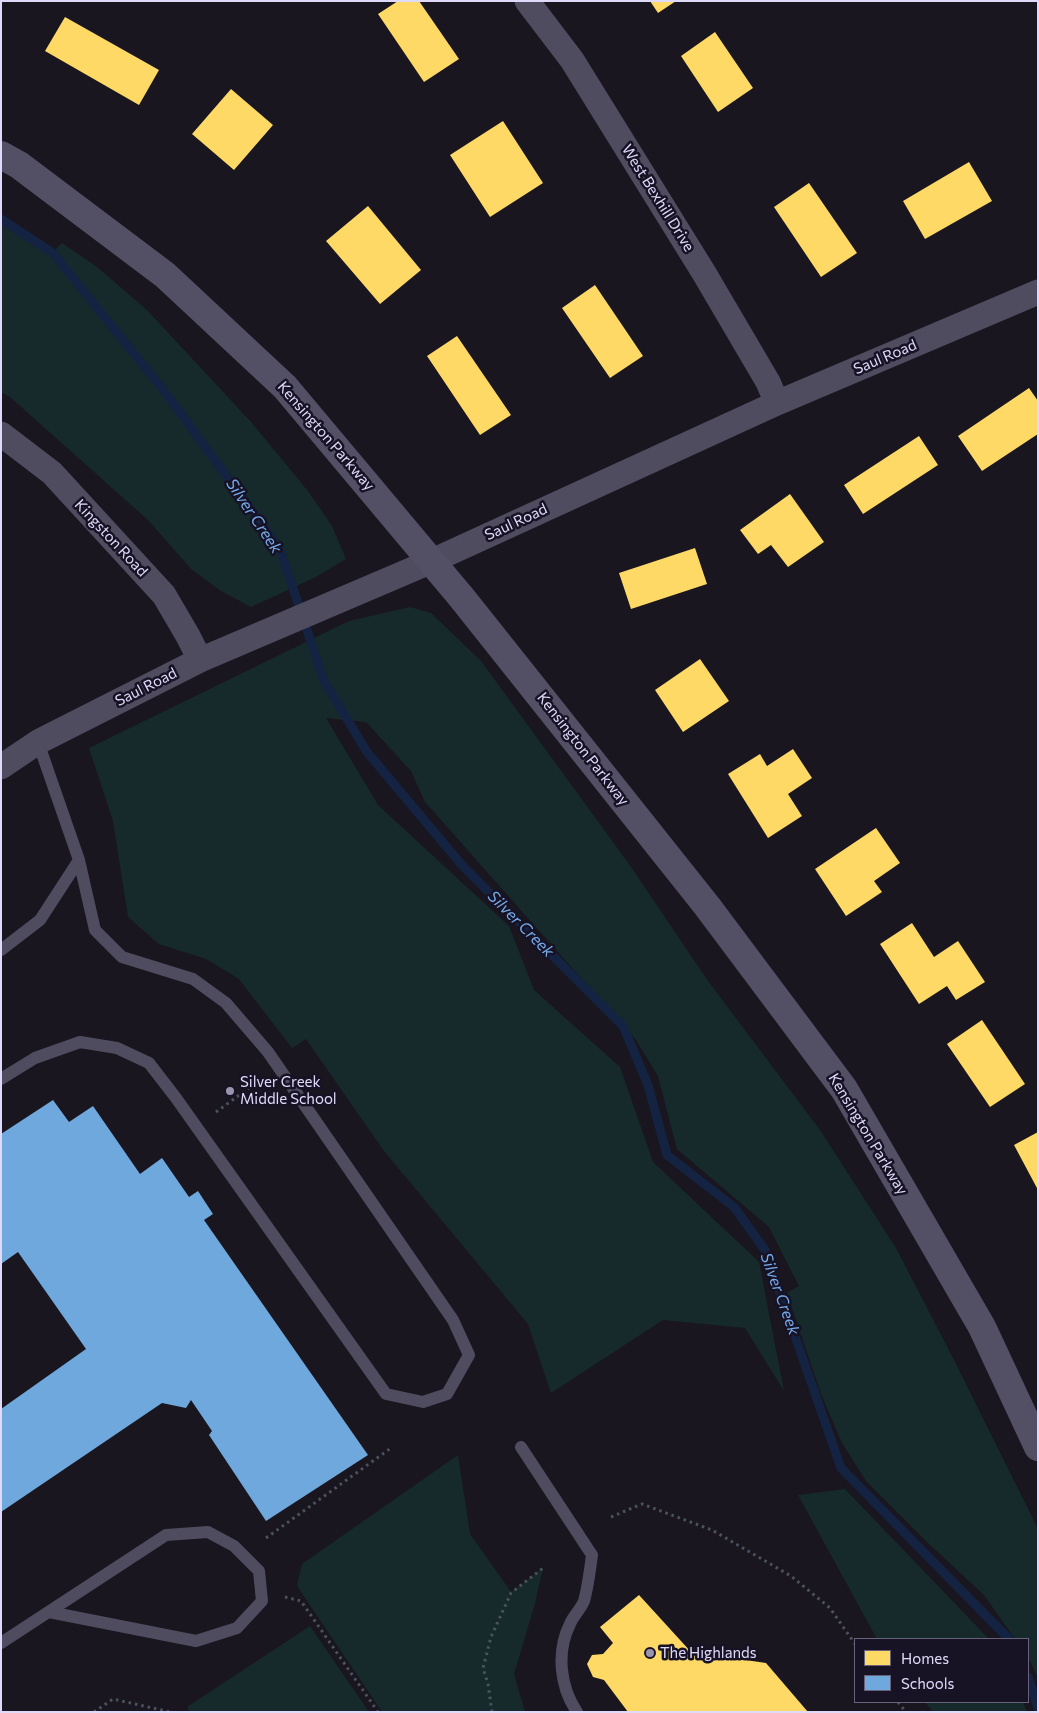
<!DOCTYPE html>
<style>
body{margin:0}
#map{position:relative;width:1039px;height:1713px;overflow:hidden;background:#191620;font-family:Commissioner,sans-serif}
canvas{display:block}
.frame{position:absolute;inset:0;border:2px solid #e0dafa;pointer-events:none}
.legend{position:absolute;left:854px;top:1638px;width:175px;height:65px;box-sizing:border-box;background:#171224;border:1px solid #67627a;margin:0;padding:6px 9px;list-style:none;font-size:15px;color:#e0dafa}
.legend li{display:flex;align-items:center;gap:10px;height:25px}
.legend b{width:25px;border:1px solid #67627a}
</style>
<div id="map">
<canvas width="1039" height="1713"></canvas>
<div class="frame"></div>
<ul class="legend">
<li><b style="height:14px;background:#ffd966"></b>Homes</li>
<li><b style="height:14px;background:#6fa8dc"></b>Schools</li>
</ul>
</div>
<script>
const ctx = document.querySelector('canvas').getContext('2d');
ctx.lineJoin = 'round';
function paint(path, color) {
  ctx.fillStyle = color;
  ctx.fill(path, 'evenodd');
}
function trace(path, color, width, dash) {
  ctx.strokeStyle = color;
  ctx.lineWidth = width;
  ctx.lineCap = dash ? 'butt' : 'round';
  ctx.setLineDash(dash || []);
  ctx.stroke(path);
}
function write(font, color, halo, rows, align = 'center') {
  ctx.font = font + ' Commissioner,sans-serif';
  ctx.lineWidth = 5;
  ctx.setLineDash([]);
  ctx.textBaseline = 'middle';
  ctx.strokeStyle = halo;
  ctx.fillStyle = color;
  for (const [text, x, y, turn = 0] of rows) {
    ctx.save();
    ctx.translate(x, y);
    ctx.rotate((+turn || 0) * Math.PI / 180);
    ctx.textAlign = isNaN(turn) ? turn : align;
    if (halo) ctx.strokeText(text, 0, 0);
    ctx.fillText(text, 0, 0);
    ctx.restore();
  }
}
paint(new Path2D(`
 M 1,219 L 53,252 L 62,243 L 97,267 L 147,310 L 251,422 L 308,491 L 332,526 L 346,559 L 316,577 L 251,607 L 221,591 L 191,569 L 149,521 L 10,397 L 1,392 Z
 M 410,607 L 431,613 L 481,661 L 629,864 L 708,981 L 820,1130 L 896,1248 L 956,1364 L 1038,1529 L 1038,1678 L 1028,1657 L 1028,1639 L 1015,1639 L 984,1595 L 927,1542 L 866,1481 L 842,1443 L 821,1394 L 787,1293 L 799,1286 L 769,1227 L 677,1149 L 658,1076 L 636,1040 L 425,802 L 411,771 L 366,722 L 326,718 L 378,805 L 509,926 L 534,990 L 620,1067 L 653,1162 L 759,1262 L 784,1391 L 745,1328 L 663,1320 L 551,1393 L 528,1324 L 384,1151 L 306,1039 L 292,1048 L 239,979 L 206,959 L 159,944 L 128,917 L 113,821 L 89,748 L 349,621 Z
 M 458,1455 L 470,1534 L 511,1592 L 543,1568 L 534,1607 L 514,1674 L 525,1712 L 382,1712 L 297,1586 L 302,1564 Z
 M 845,1489 L 989,1639 L 877,1639 L 798,1495 Z
 M 310,1626 L 369,1712 L 190,1712 L 187,1707 Z
 M 925,1702 L 1023,1702 L 1027,1712 L 933,1712 Z`), '#162a2c');
paint(new Path2D(`
 M 398,1 L 419,1 L 459,59 L 424,82 L 378,14 Z
 M 650,1 L 676,1 L 658,13 Z
 M 65,17 L 159,70 L 139,105 L 45,51 Z
 M 715,32 L 753,88 L 718,112 L 681,56 Z
 M 231,89 L 273,125 L 234,170 L 192,134 Z
 M 503,121 L 543,183 L 490,217 L 450,155 Z
 M 969,162 L 992,201 L 925,239 L 903,201 Z
 M 809,183 L 857,253 L 821,277 L 774,207 Z
 M 368,206 L 421,270 L 380,304 L 326,241 Z
 M 595,285 L 643,356 L 610,378 L 562,308 Z
 M 457,336 L 511,415 L 480,435 L 427,356 Z
 M 1029,388 L 1038,401 L 1038,434 L 982,471 L 958,436 Z
 M 919,436 L 938,465 L 863,514 L 844,485 Z
 M 790,494 L 824,542 L 788,567 L 771,545 L 758,554 L 740,530 Z
 M 695,548 L 707,584 L 631,609 L 619,573 Z
 M 700,659 L 729,701 L 683,732 L 655,690 Z
 M 793,749 L 812,778 L 788,794 L 802,816 L 768,838 L 728,774 L 760,754 L 767,766 Z
 M 876,828 L 900,863 L 874,881 L 882,892 L 846,916 L 815,869 Z
 M 912,923 L 934,957 L 958,941 L 985,982 L 956,1000 L 947,986 L 919,1004 L 880,944 Z
 M 982,1020 L 1025,1084 L 990,1107 L 947,1044 Z
 M 1038,1132 L 1038,1190 L 1014,1145 Z
 M 639,1595 L 691,1652 L 766,1663 L 808,1712 L 628,1712 L 604,1680 L 593,1677 L 587,1664 L 592,1655 L 603,1654 L 613,1643 L 600,1627 Z`), '#ffd966');
paint(new Path2D(`
 M 53,1100 L 69,1122 L 93,1106 L 140,1174 L 162,1158 L 189,1197 L 198,1191 L 213,1214 L 204,1220 L 368,1455 L 266,1521 L 209,1435 L 212,1431 L 191,1400 L 186,1408 L 162,1403 L 1,1512 L 1,1409 L 86,1349 L 18,1252 L 1,1264 L 1,1134 Z`), '#6fa8dc');
trace(new Path2D(`
 M 1,219 L 53,253 L 165,392 L 280,549 L 324,681 L 367,752 L 461,864 L 623,1026 L 648,1085 L 667,1155 L 734,1207 L 765,1250 L 841,1468 L 1009,1639
 M 1028,1677 L 1038,1708`), '#152343', 9);
trace(new Path2D(`
 M 216,1112 L 260,1080
 M 611,1517 L 642,1504 L 712,1530 L 791,1576 L 830,1608 L 855,1644
 M 266,1538 L 391,1448
 M 285,1597 L 301,1601 L 378,1712
 M 898,1702 L 906,1712
 M 94,1712 L 113,1699 L 170,1712
 M 492,1712 L 488,1684 L 483,1668 L 491,1637 L 511,1593 L 543,1568`), '#4b535f', 3, [2.5, 4]);
trace(new Path2D(`
 M 1,950 L 40,920 L 79,860
 M 1,1079 L 35,1058 L 80,1042 L 117,1048 L 149,1063 L 176,1098 L 386,1394 L 423,1402 L 447,1394 L 469,1355 L 453,1320 L 268,1052 L 226,1003 L 193,979 L 122,957 L 95,930 L 79,860 L 38,742
 M 521,1447 L 592,1555 C 590,1570 588,1587 584,1601 C 581,1609 573,1616 570,1624 C 556,1652 560,1687 577,1712
 M 1,1643 L 166,1535 L 208,1532 L 234,1546 L 259,1571 L 262,1601 L 237,1628 L 196,1641 L 49,1612`), '#4f4c5f', 12);
trace(new Path2D(`
 M 527,1 L 572,60 L 704,273 L 768,382 L 777,403
 M 1,434 L 52,473 L 164,595 L 188,636 L 200,660
 M 1,767 L 38,742 L 200,660 L 432,561 L 777,403 L 1038,292`), '#4f4c5f', 25);
trace(new Path2D(`
 M 1,155 L 19,165 L 165,275 L 285,387 L 462,598 L 707,906 L 844,1089 L 982,1327 L 1038,1447`), '#535065', 28);
for (const [x, y, r, color] of [
 [230,1091,5,"#9a95ae"],
 [650,1653,5,"#9a95ae"]
]) {
  const dot = new Path2D();
  dot.arc(x, y, r, 0, 2 * Math.PI);
  ctx.fillStyle = color;
  ctx.fill(dot);
  trace(dot, '#171224', 2);
}
write('15px', '#e0dafa', '#171224', [
 ["West Bexhill Drive",658,198,58],
 ["Saul Road",885,357,-23],
 ["Kensington Parkway",326,436,49],
 ["Saul Road",516,522,-25],
 ["Kingston Road",111,538,47],
 ["Saul Road",146,687,-27],
 ["Kensington Parkway",583,749,52],
 ["Kensington Parkway",868,1134,59]
]);
write('15px', '#e0dafa', '#171224', [
 ["Silver Creek",240,1082],
 ["Middle School",240,1099],
 ["The Highlands",660,1653]
], 'left');
write('italic 16px', '#75aced', '#171224', [
 ["Silver Creek",254,516,56],
 ["Silver Creek",521,924,45],
 ["Silver Creek",780,1294,70]
]);
</script>
